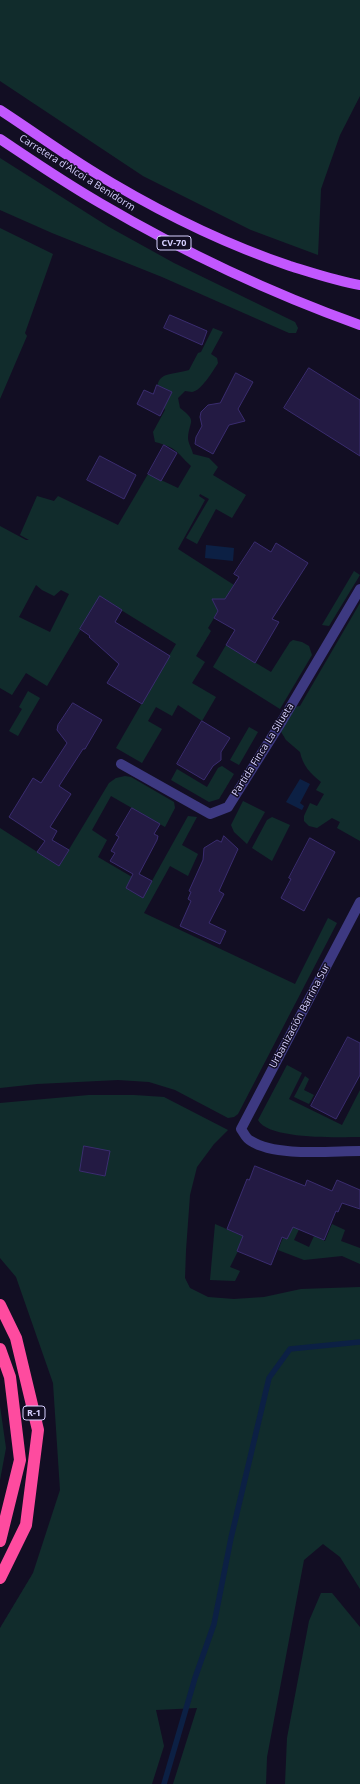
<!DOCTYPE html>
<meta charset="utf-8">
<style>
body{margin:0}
canvas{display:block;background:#120e23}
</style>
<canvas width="360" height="1784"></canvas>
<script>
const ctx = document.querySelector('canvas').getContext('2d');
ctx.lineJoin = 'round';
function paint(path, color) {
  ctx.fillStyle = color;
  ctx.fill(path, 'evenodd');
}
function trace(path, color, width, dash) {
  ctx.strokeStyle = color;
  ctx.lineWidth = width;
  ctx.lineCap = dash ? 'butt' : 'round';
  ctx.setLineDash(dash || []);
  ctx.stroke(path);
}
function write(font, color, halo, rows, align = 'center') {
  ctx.font = font + ' "Open Sans",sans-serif';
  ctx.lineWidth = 3;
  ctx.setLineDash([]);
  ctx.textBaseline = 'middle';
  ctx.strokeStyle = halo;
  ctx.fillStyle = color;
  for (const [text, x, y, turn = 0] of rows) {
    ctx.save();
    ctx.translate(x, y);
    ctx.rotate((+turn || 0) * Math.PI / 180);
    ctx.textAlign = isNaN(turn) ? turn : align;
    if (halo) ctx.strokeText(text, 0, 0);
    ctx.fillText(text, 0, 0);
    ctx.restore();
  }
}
paint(new Path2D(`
 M 0,0 L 360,0 L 360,96 L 340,135 L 321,189 L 318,255 L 251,230 L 143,176 L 0,81 Z
 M 0,158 L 109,227 L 174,263 L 295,322 L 298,328 L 296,333 L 289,333 L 162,277 L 52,233 L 0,210 Z
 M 0,228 L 53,254 L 25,333 L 27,336 L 0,399 Z
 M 213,328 L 223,332 L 211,354 L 217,358 L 218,363 C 213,371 201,391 192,392 C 190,392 188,391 185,391 L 178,398 L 180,408 C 198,422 189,420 188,438 C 188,443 192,449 193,454 L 209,458 L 218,467 L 213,475 L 246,495 L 232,518 L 216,509 L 197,544 L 186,538 L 209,499 L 200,494 L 199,496 L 205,500 L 178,549 L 234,585 L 225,599 L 220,599 L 216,602 L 219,610 L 208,628 L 211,631 L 196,656 L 205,662 L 192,683 L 216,697 L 202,721 L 178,705 L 172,716 L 156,707 L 148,721 L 162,729 L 142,763 L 116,748 L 176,644 L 100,597 L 47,686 L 26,673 L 12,695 L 0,688 L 0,526 L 26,540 L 29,540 L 20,535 L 37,496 L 54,501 L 58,496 L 118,525 L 148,474 L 178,488 L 191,466 C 175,451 178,448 155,442 L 153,432 L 165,410 C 161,400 151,383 164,376 C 167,374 183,372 189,370 L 198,353 L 201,352 ZM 36,585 L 42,590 L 54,596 L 61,590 L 69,594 L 50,632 L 19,617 Z
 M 354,571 L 360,575 L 329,626 L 322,625 Z
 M 360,603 L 360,841 L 337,828 L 340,822 L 332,818 L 317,828 L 309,826 L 304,821 L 304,816 L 310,803 L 317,806 L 324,794 L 316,790 L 321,782 C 310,773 303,766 300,752 L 286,740 L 280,730 L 294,707 L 300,706 Z
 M 293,640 L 302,642 L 309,646 L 312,655 L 280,709 L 213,667 L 226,645 L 271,672 L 290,642 Z
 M 28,691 L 40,698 L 18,736 L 9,731 L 22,709 L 19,707 Z
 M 249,727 L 258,732 L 239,765 L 230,760 Z
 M 222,766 L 234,774 L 219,799 L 209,802 L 171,780 L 177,769 L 207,787 L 218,768 Z
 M 125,776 L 131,777 L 174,802 L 175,808 L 165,827 L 111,796 L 92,830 L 107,840 L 98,857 L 132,877 L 126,888 L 143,897 L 188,816 L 197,817 L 182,845 L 198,854 L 188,876 L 170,866 L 144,913 L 295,984 L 328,918 L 337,923 L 238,1114 L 234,1117 L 228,1118 L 175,1090 L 149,1082 L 118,1080 L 37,1084 L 0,1088 L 0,828 L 59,866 L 109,783 L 116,778 Z
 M 243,801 L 265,812 L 247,844 L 234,832 L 231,825 Z
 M 272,817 L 290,825 L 272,861 L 252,848 L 267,820 Z
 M 287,1065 L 302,1073 L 289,1099 L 342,1125 L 360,1090 L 360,1137 C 339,1137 269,1140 258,1120 Z
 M 305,1076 L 309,1079 L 304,1090 L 314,1095 L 309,1104 L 294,1097 Z
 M 89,1095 L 134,1095 L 164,1097 L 228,1130 L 214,1144 L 197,1167 L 190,1195 L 186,1250 L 185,1278 L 190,1288 L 208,1297 L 234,1299 L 264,1297 L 301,1289 L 360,1287 L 360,1589 L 340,1557 L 323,1544 L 304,1560 L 267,1757 L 266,1784 L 173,1784 L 197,1708 L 156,1710 L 164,1746 L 152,1784 L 0,1784 L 0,1628 L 33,1573 L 60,1490 L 53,1383 L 16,1277 L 0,1258 L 0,1103 Z
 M 302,1223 L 294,1240 L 309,1247 L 314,1236 L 325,1241 L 332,1224 L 345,1230 L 341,1241 L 360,1248 L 360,1264 L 342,1256 L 304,1260 L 278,1250 L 283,1238 L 287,1239 L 292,1229 L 288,1227 Z
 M 215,1224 L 245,1237 L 230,1267 L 240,1271 L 235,1281 L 210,1280 Z
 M 0,1406 L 6,1448 L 0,1480 Z
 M 321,1593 L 332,1593 L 360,1627 L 360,1784 L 285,1784 L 287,1738 L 309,1621 Z`), '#112c2c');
paint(new Path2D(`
 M 206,545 L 234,548 L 233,561 L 205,558 Z
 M 300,779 L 310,784 L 300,803 L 304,806 L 302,810 L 286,802 Z`), '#0c2044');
trace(new Path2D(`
 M 164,1784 L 195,1678 L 214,1624 L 231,1538 L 269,1378 L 290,1349 L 360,1342`), '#0c2044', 5.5);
const building = new Path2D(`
 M 170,315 L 207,331 L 202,345 L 164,328 Z
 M 309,368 L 360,400 L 360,456 L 284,408 Z
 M 236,373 L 253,382 L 238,409 L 245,421 L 229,425 L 213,454 L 195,444 L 196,437 L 202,426 L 200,417 L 201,412 L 208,405 L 220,403 Z
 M 157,385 L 172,392 L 160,416 L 137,404 L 144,390 L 153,394 Z
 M 164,445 L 177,453 L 161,481 L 148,474 Z
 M 100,456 L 136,475 L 124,499 L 87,480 Z
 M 255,542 L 271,552 L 276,543 L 308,563 L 272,619 L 279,622 L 255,663 L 226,645 L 235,630 L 214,618 L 218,611 L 212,599 L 225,599 L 239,577 L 234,574 Z
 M 100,596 L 122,610 L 115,622 L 170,656 L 142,704 L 107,683 L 119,664 L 89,637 L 90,636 L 80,629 Z
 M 73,703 L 102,720 L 85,749 L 83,749 L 59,786 L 71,794 L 50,827 L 57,831 L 52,840 L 69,850 L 59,866 L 37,852 L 45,841 L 9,817 L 33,778 L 41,783 L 67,743 L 57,730 L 58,725 Z
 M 202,721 L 230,738 L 221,752 L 221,760 L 213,766 L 204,780 L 177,764 Z
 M 132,808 L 160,824 L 154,834 L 158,836 L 157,840 L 139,874 L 152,881 L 143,898 L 126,888 L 133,874 L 110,861 L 115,853 L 111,851 L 119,837 L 116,835 Z
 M 224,836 L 238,849 L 219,891 L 224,894 L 209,923 L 226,931 L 220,944 L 180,926 L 191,901 L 188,899 L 191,892 L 189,891 L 203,860 L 204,848 L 217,840 L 221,842 Z
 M 310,838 L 335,852 L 304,911 L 281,898 L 291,879 L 289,878 Z
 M 348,1037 L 360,1043 L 360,1075 L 336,1119 L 311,1106 Z
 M 84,1146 L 110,1151 L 105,1176 L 80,1171 Z
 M 255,1166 L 305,1186 L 307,1180 L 332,1191 L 337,1180 L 360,1190 L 360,1209 L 342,1203 L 338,1212 L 336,1211 L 324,1240 L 293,1227 L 287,1239 L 282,1237 L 271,1265 L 237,1251 L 243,1236 L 227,1229 L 247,1179 L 249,1180 Z`);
paint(building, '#231a43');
trace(building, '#3a2c6f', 1);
trace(new Path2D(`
 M 121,764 L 210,814 L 228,807 L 282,721 L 360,589
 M 360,902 L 241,1129 C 244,1133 246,1139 251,1141 C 276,1157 330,1151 360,1151`), '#3d3981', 10);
trace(new Path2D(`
 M 0,110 C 37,134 73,161 112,183 C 168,216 228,245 290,266 C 313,273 336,281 360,285
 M 0,139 C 33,161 65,183 100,203 C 182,251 270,293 360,325`), '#c257fe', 10);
trace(new Path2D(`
 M 0,1305 L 16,1338 L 38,1430 L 26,1525 L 0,1578
 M 0,1349 L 10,1377 L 20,1460 L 0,1541`), '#fe4b9f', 12);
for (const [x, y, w] of [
 [174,243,34],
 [34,1413,22]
]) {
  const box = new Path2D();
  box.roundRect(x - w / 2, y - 7, w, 14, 3);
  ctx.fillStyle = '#120e23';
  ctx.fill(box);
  trace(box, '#d6d0ff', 1);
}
write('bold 9px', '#d6d0ff', null, [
 ["CV-70",174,243],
 ["R-1",34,1413]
]);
write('10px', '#d6d0ff', '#120e23', [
 ["Carretera d'Alcoi a Benidorm",77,173,32],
 ["Partida Finca La Silueta",263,750,-58],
 ["Urbanización Barrina Sur",300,1016,-62]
]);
</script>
